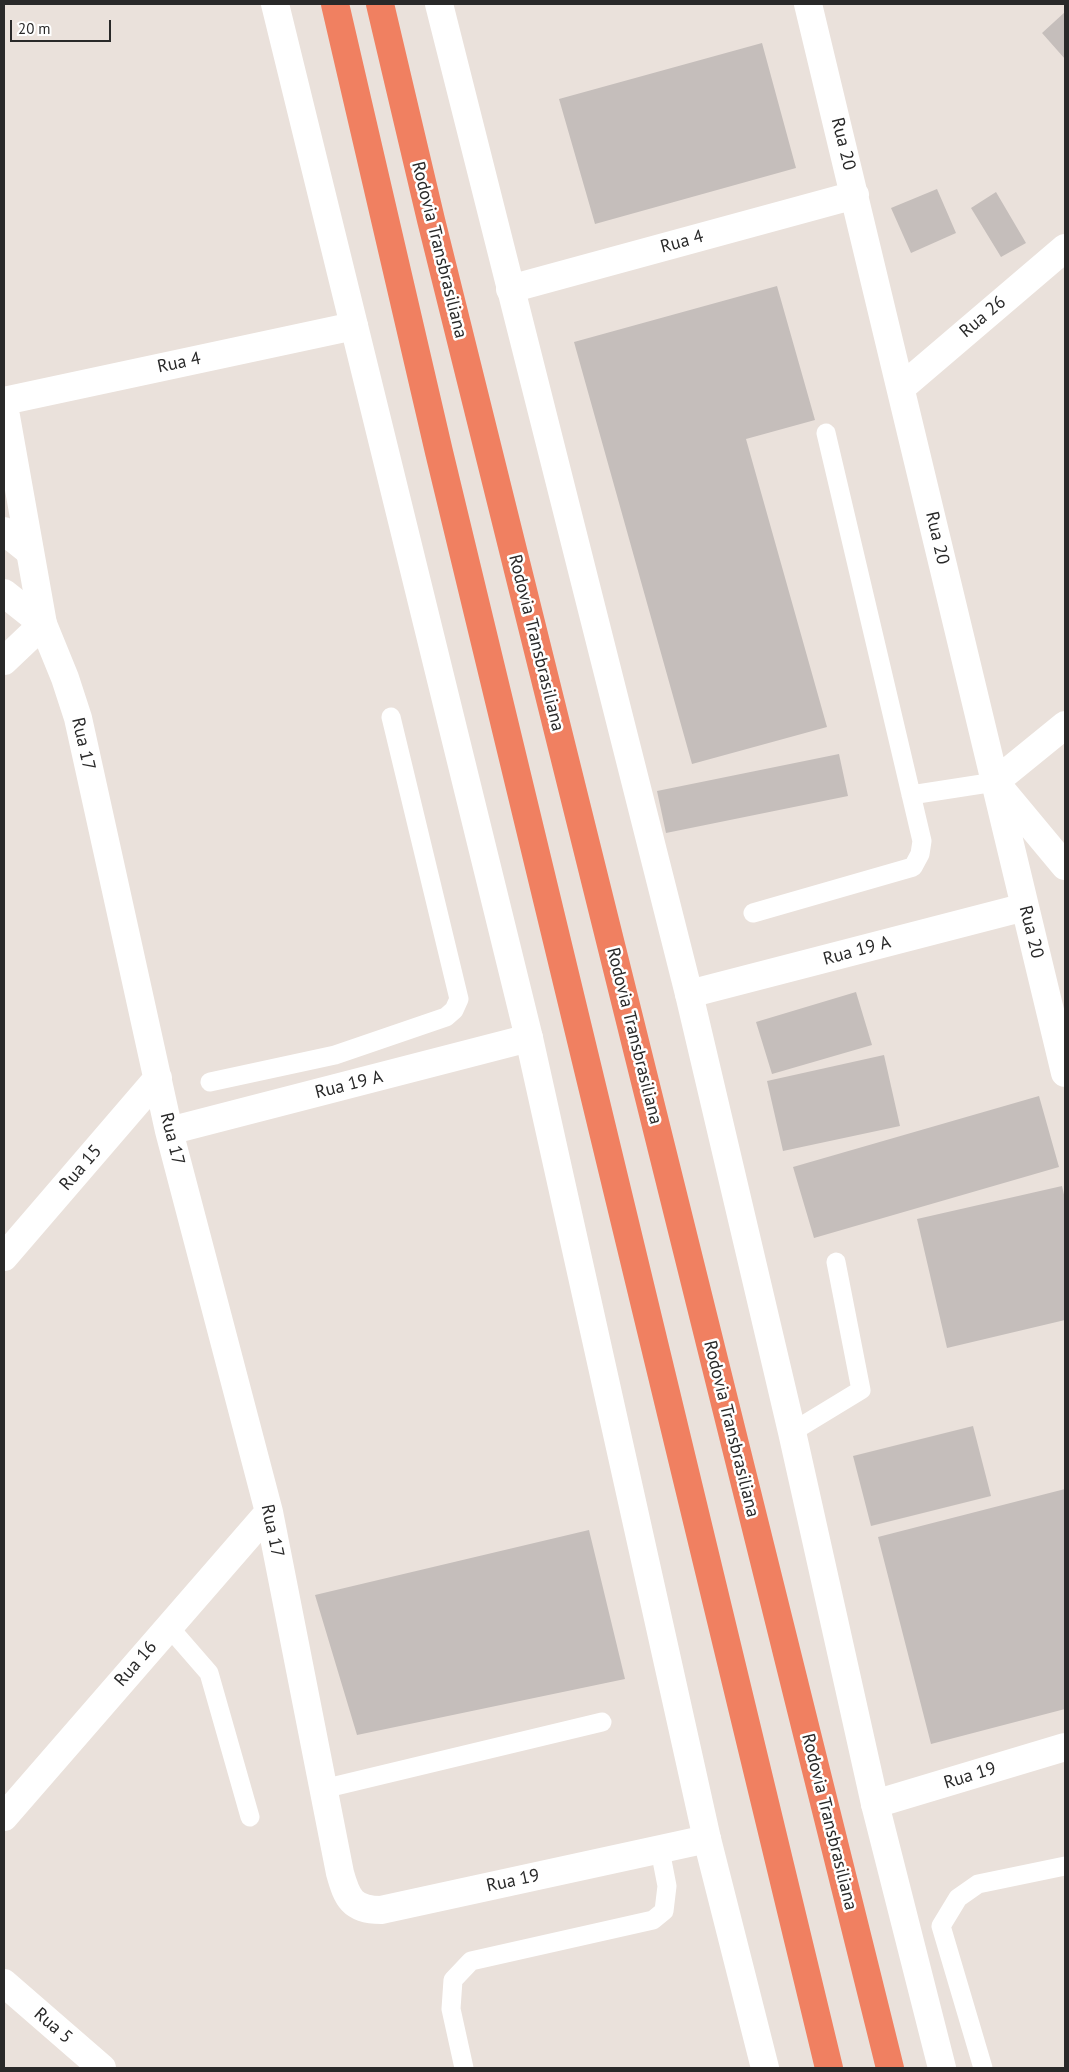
<!DOCTYPE html>
<style>
body{margin:0}
#map{position:relative;width:1069px;height:2072px;overflow:hidden;background:#eae1db;font-family:"PT Sans",sans-serif}
canvas{display:block}
.frame{position:absolute;inset:0;border:5px solid #292929;pointer-events:none}
.scale{position:absolute;left:10px;top:20px;width:101px;height:22px;box-sizing:border-box;border:2px solid #292929;border-top:0;padding-left:6px;font-size:15px;line-height:18px;white-space:nowrap;color:#292929;-webkit-text-stroke:4px #fff;paint-order:stroke}
</style>
<div id="map">
<canvas width="1069" height="2072"></canvas>
<div class="frame"></div>
<div class="scale">20 m</div>
</div>
<script>
const ctx = document.querySelector('canvas').getContext('2d');
ctx.lineJoin = 'round';
function paint(path, color) {
  ctx.fillStyle = color;
  ctx.fill(path, 'evenodd');
}
function trace(path, color, width, dash) {
  ctx.strokeStyle = color;
  ctx.lineWidth = width;
  ctx.lineCap = dash ? 'butt' : 'round';
  ctx.setLineDash(dash || []);
  ctx.stroke(path);
}
function write(font, color, halo, rows, align = 'center') {
  ctx.font = font + ' "PT Sans",sans-serif';
  ctx.lineWidth = 5;
  ctx.setLineDash([]);
  ctx.textBaseline = 'middle';
  ctx.strokeStyle = halo;
  ctx.fillStyle = color;
  for (const [text, x, y, turn = 0] of rows) {
    ctx.save();
    ctx.translate(x, y);
    ctx.rotate((+turn || 0) * Math.PI / 180);
    ctx.textAlign = isNaN(turn) ? turn : align;
    if (halo) ctx.strokeText(text, 0, 0);
    ctx.fillText(text, 0, 0);
    ctx.restore();
  }
}
paint(new Path2D(`
 M 1065,12 L 1065,59 L 1042,33 Z
 M 762,43 L 796,168 L 595,224 L 559,99 Z
 M 937,189 L 956,233 L 911,253 L 891,208 Z
 M 996,192 L 1026,243 L 1001,257 L 971,208 Z
 M 777,286 L 815,420 L 746,439 L 827,727 L 692,764 L 574,342 Z
 M 839,754 L 848,796 L 666,833 L 657,791 Z
 M 856,992 L 872,1045 L 772,1074 L 756,1022 Z
 M 884,1055 L 900,1126 L 783,1151 L 767,1081 Z
 M 1039,1096 L 1059,1167 L 814,1238 L 793,1167 Z
 M 1062,1186 L 1065,1199 L 1065,1320 L 947,1348 L 917,1219 Z
 M 973,1426 L 991,1496 L 871,1526 L 853,1456 Z
 M 1065,1489 L 1065,1709 L 931,1744 L 878,1537 Z
 M 589,1530 L 625,1679 L 357,1735 L 315,1595 Z`), '#c5bebb');
trace(new Path2D(`
 M 911,795 L 995,782
 M 753,913 L 913,867 L 920,854 L 922,841 L 826,433
 M 210,1082 L 335,1055 L 446,1017 L 454,1010 L 459,999 L 391,717
 M 792,1432 L 861,1390 L 836,1262
 M 169,1627 L 209,1673 L 250,1817
 M 323,1789 L 602,1722
 M 464,2068 L 451,2009 L 453,1980 L 471,1961 L 653,1920 L 664,1911 L 667,1886 L 660,1850
 M 983,2068 L 941,1926 L 958,1898 L 978,1884 L 1065,1866`), '#fff', 19);
trace(new Path2D(`
 M 808,4 L 1065,1073
 M 510,289 L 855,195
 M 902,387 L 1065,248
 M 4,401 L 354,326
 M 4,405 L 43,624 L 65,678 L 78,718 L 169,1131 L 269,1512 L 340,1873 C 347,1898 352,1910 381,1910 L 707,1839
 M 4,661 L 43,624
 M 1065,725 L 995,782 L 1065,866
 M 689,994 L 1025,907
 M 169,1131 L 529,1038
 M 4,1257 L 158,1078
 M 875,1804 L 1065,1747
 M 4,1817 L 269,1512
 M 4,1983 L 102,2068`), '#fff', 28);
trace(new Path2D(`
 M 275,4 L 529,1038 L 707,1839 L 765,2068
 M 439,4 L 689,994 L 792,1432 L 875,1804 L 942,2068
 M 4,531 L 29,551
 M 4,593 L 43,624`), '#fff', 28);
trace(new Path2D(`
 M 335,4 L 439,452 L 829,2068
 M 380,4 L 431,220 L 890,2068`), '#f08061', 28);
write('18px', '#292929', '#fff', [
 ["Rua 20",843,144,76],
 ["Rua 4",682,242,-15],
 ["Rodovia Transbrasiliana",439,250,76],
 ["Rua 26",983,317,-40],
 ["Rua 4",179,363,-12],
 ["Rua 20",937,538,77],
 ["Rodovia Transbrasiliana",536,643,76],
 ["Rua 17",83,744,77],
 ["Rua 20",1031,932,76],
 ["Rua 19 A",857,951,-15],
 ["Rodovia Transbrasiliana",634,1036,76],
 ["Rua 19 A",349,1085,-14],
 ["Rua 17",172,1139,76],
 ["Rua 15",81,1168,-49],
 ["Rodovia Transbrasiliana",731,1429,76],
 ["Rua 17",272,1531,78],
 ["Rua 16",136,1664,-49],
 ["Rua 19",970,1776,-17],
 ["Rodovia Transbrasiliana",829,1822,76],
 ["Rua 19",513,1881,-12],
 ["Rua 5",53,2026,41]
]);
</script>
